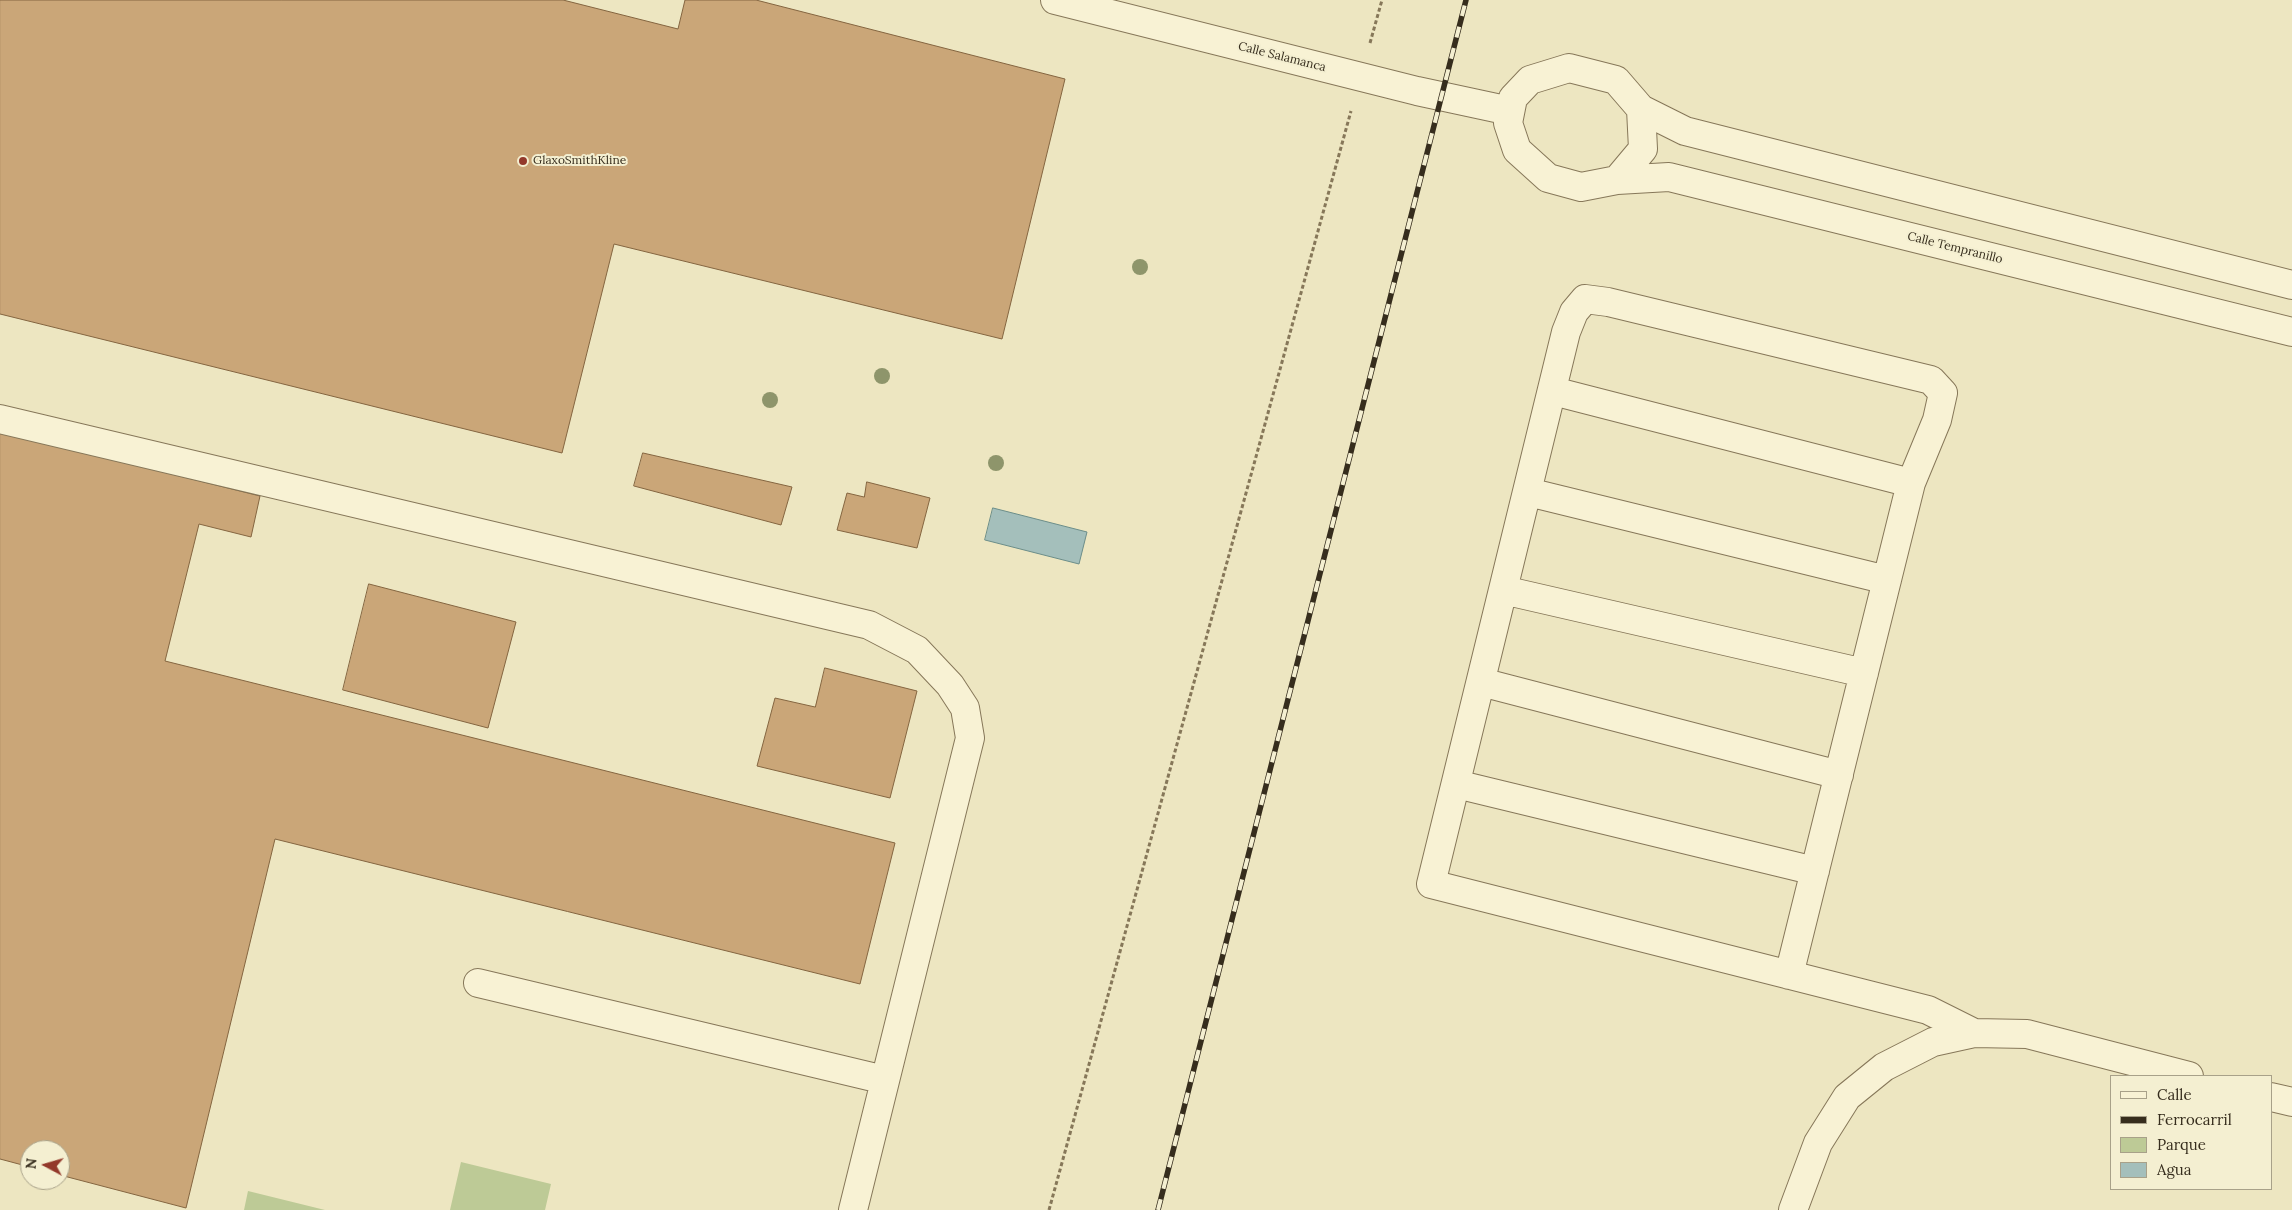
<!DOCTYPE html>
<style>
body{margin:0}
#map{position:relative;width:2292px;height:1210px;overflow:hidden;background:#ede6c1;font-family:Lora,serif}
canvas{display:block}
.legend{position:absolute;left:2110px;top:1075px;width:162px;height:115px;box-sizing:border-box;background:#f4efd1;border:1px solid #a8a189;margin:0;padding:6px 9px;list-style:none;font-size:15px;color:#362d1d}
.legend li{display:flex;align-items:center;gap:10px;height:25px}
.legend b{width:25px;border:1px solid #a8a189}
.north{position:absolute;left:20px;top:1140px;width:50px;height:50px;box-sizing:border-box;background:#f4efd1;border:1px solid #a8a189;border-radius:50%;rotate:276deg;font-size:14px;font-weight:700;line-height:20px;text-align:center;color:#362d1d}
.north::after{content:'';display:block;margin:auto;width:18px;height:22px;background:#93392b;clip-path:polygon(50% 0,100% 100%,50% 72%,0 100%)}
</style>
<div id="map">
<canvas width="2292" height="1210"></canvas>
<ul class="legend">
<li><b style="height:6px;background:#f8f2d4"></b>Calle</li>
<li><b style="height:6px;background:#362d1d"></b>Ferrocarril</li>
<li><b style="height:14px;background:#bdca96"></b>Parque</li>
<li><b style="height:14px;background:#a4bfbb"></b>Agua</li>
</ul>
<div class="north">N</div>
</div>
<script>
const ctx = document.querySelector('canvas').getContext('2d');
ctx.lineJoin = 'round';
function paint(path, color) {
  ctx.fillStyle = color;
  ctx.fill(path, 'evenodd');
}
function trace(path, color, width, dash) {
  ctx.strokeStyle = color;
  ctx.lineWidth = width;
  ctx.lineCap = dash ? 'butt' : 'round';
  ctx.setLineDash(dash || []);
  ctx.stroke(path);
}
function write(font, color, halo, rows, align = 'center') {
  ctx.font = font + ' Lora,serif';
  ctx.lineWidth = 4;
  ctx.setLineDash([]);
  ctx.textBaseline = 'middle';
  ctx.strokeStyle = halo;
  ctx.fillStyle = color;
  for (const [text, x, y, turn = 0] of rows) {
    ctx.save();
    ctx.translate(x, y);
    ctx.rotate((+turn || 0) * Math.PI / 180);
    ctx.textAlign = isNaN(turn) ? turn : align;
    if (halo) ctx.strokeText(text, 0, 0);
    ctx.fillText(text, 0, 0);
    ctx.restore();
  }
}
paint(new Path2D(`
 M 461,1162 L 551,1184 L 545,1210 L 450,1210 Z
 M 248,1191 L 325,1210 L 244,1210 Z`), '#bdca96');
const water = new Path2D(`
 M 993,508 L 1087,532 L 1079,564 L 985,540 Z`);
paint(water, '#a4bfbb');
trace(water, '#6b8d89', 1);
const building = new Path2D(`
 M 0,0 L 563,0 L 678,29 L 685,0 L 756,0 L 1065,79 L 1002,339 L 614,244 L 562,453 L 0,314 Z
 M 0,431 L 260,496 L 251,537 L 199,524 L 165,661 L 895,843 L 860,984 L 275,839 L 186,1208 L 60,1175 L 60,1150 L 30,1150 L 30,1167 L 0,1159 Z
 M 643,453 L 792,487 L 781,525 L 634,486 Z
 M 867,482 L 930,498 L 917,548 L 837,530 L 847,493 L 864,497 Z
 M 369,584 L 516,622 L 488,728 L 343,690 Z
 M 825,668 L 917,691 L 890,798 L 757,766 L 775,698 L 815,707 Z`);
paint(building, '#caa678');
trace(building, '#846540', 1);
const minor = new Path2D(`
 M 1055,0 L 1417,91 L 1510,111
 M 1569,68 L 1616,80 L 1641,109 L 1643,149 L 1617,180 L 1581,187 L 1548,178 L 1517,150 L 1508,123 L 1513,98 L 1530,80 Z
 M 1641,109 L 1685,131 L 2292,285
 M 1617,180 L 1669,177 L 2292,332
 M 1553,391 L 1911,483
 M 0,419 L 869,625 L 917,650 L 950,685 L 965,708 L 970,738 L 853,1210
 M 1528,492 L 1887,580
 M 1503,590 L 1864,673
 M 1481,682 L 1839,775
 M 1456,784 L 1815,871
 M 1789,975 L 1911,483 L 1937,420 L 1943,393 L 1931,380 L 1608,302 L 1585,299 L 1574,312 L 1566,332 L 1431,884 L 1928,1010 L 1974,1033
 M 478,983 L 885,1080
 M 2271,1097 L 2292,1102
 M 1793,1210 L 1818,1143 L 1847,1097 L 1884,1067 L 1933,1042 L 1974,1033 L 2027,1034 L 2189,1076`);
trace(minor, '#867759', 30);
trace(new Path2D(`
 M 1370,43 L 1382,0
 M 1049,1210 L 1351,111`), '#867759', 3, [4, 2.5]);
trace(minor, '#f8f2d4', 28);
const rail = new Path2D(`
 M 1158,1210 L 1466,0`);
trace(rail, '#362d1d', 5.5);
trace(rail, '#f4efd1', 4, [11]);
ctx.fillStyle = '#8e956b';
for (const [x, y] of [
 [1140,267],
 [882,376],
 [770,400],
 [996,463]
]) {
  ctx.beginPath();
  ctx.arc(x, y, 8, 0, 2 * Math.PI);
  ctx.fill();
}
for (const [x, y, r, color] of [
 [523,161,5,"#93392b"]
]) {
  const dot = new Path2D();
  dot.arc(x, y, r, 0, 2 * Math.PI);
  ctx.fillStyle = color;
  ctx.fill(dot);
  trace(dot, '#f4efd1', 2);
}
write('12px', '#362d1d', '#f4efd1', [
 ["Calle Salamanca",1282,57,14],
 ["Calle Tempranillo",1955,248,14]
]);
write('12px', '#362d1d', '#f4efd1', [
 ["GlaxoSmithKline",533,161]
], 'left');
</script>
